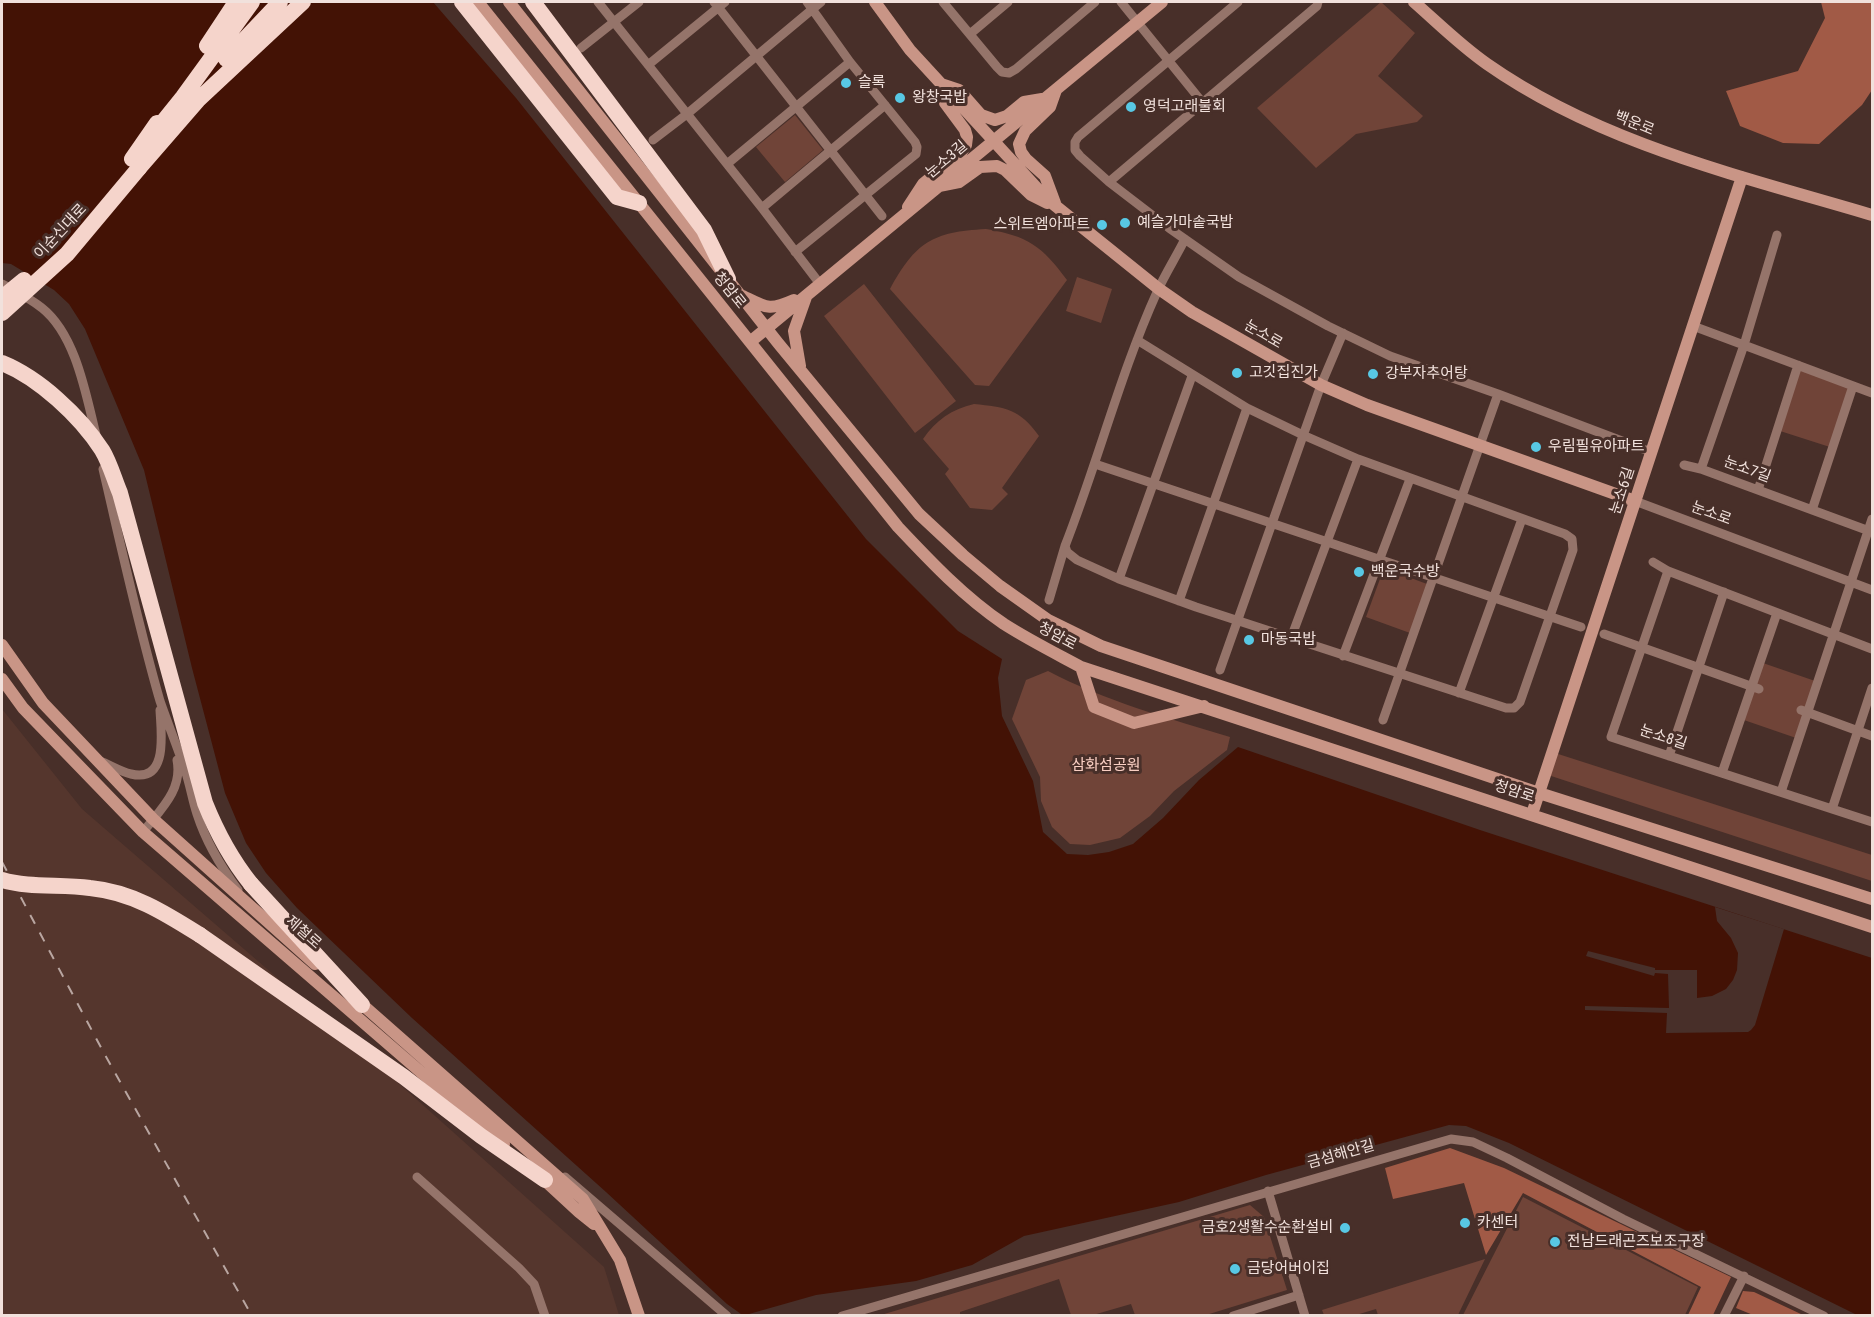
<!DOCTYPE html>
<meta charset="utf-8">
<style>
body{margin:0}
#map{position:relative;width:1874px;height:1317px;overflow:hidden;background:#482f29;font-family:"Roboto Condensed",sans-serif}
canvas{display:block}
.frame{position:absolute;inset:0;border:3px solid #f1e1dc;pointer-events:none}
</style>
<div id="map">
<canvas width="1874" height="1317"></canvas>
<div class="frame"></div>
</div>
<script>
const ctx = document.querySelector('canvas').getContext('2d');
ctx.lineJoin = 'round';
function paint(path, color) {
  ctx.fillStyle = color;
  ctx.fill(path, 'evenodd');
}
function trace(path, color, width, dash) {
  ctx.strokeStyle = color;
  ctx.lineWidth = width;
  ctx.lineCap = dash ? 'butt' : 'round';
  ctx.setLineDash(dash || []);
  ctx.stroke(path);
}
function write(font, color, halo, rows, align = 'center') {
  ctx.font = font + ' "Roboto Condensed","Noto Sans KR",sans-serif';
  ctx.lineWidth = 6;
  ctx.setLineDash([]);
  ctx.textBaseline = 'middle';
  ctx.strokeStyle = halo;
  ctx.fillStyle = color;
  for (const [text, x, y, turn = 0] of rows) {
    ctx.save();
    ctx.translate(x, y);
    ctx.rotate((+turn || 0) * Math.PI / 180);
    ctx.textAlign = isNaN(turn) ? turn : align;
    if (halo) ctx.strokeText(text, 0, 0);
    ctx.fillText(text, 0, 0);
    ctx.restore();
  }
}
paint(new Path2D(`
 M 2,709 L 82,809 L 377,1064 L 604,1267 L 619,1315 L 2,1315 Z`), '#55362d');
paint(new Path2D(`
 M 1381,2 L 1415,33 L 1378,76 L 1423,116 L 1417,122 L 1356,134 L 1316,168 L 1257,108 Z
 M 795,115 L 823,150 L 785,182 L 756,147 Z
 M 986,229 C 1028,236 1042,246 1067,280 L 989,386 L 975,385 L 890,289 C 916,242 932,232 986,229 Z
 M 1077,277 L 1112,289 L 1101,323 L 1066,311 Z
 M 864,284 L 956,401 L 915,433 L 824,316 Z
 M 1798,365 L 1853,386 L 1833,448 L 1777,430 Z
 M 974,404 C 1005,407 1020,409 1039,436 L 1002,488 L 1008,494 L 992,510 L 970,508 L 945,474 L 949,469 L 923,439 C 936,420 952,409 974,404 Z
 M 1384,568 L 1427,584 L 1410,633 L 1366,617 Z
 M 1760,662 L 1818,682 L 1799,739 L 1741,719 Z
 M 1048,671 C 1105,701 1168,718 1230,737 L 1227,750 L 1174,791 L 1150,816 L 1120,838 L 1090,845 L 1070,844 L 1052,827 L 1041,801 L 1040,777 L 1012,719 L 1026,680 Z
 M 1552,752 L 1872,855 L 1872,881 L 1545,774 Z
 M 1523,1197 L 1698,1287 L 1685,1315 L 1463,1315 Z
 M 1250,1205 L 1264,1217 L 1287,1290 L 1206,1315 L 1135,1315 L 1131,1304 L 1093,1315 L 1071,1315 L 1059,1279 L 960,1312 L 960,1315 L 881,1315 Z
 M 1485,1259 L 1458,1315 L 1378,1315 L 1376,1309 L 1356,1315 L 1324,1315 L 1322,1310 Z`), '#704438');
paint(new Path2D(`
 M 1821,2 L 1872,2 L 1872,90 L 1862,105 L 1819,144 L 1783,143 L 1740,126 L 1726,91 L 1798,71 L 1825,18 Z
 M 1450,1148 L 1504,1168 L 1731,1277 L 1713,1315 L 1688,1315 L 1701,1287 L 1523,1193 L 1486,1255 L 1464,1183 L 1393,1199 L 1385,1168 Z
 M 1743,1291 L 1754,1292 L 1803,1315 L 1753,1315 L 1736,1308 Z`), '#a15a46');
paint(new Path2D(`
 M 2,2 L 433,2 L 516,98 L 866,539 L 958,631 L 1002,659 L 998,678 L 1002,716 L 1033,781 L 1043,832 L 1067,854 L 1088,855 L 1109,852 L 1133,844 L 1163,818 L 1199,780 L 1238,747 L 1480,830 L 1872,958 L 1872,1315 L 1857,1315 L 1509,1143 L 1466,1126 L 1449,1125 L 1266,1175 L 1179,1202 L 1024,1236 L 972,1265 L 916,1281 L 816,1295 L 749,1314 L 741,1314 L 727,1304 L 606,1192 L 412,1018 L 297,908 L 266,873 L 246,843 L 225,793 L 192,668 L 144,470 L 85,329 L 69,304 L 54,290 L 11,264 L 2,263 Z`), '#431205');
paint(new Path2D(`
 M 1715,907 L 1784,929 L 1755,1025 L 1751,1030 L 1748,1032 L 1666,1033 L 1667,1013 L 1585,1010 L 1585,1006 L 1669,1008 L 1668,974 L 1655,973 L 1654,976 L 1586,956 L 1588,951 L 1655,968 L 1655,970 L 1697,970 L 1697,998 L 1712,996 L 1726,989 L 1733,980 L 1737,970 L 1738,953 L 1731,938 L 1717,921 Z`), '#482f29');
trace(new Path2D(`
 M 598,2 L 762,208 L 820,284
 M 714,2 L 882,216
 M 943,2 L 997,67 L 1002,72 L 1009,73 L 1016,69 L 1095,2
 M 1121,2 L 1202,102
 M 1238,2 L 1078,137 L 1075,142 L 1075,150 L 1080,156 L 1109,182 L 1169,228 L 1239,277 L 1328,326 L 1390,356 L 1498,394 L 1651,452
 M 970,34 L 1008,2
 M 581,48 L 639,2
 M 648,65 L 725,2
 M 653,140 L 687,114 L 821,2
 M 727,164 L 850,62
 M 1109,182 L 1317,6 L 1318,2
 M 762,208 L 885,105
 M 1777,235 L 1744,345 L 1701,469 L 1872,532
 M 795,252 L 916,154 L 917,147 L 915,142 L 850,62 L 807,2
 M 2,284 C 15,291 30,298 42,308 C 76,335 86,395 96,435
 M 1693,326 L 1872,393
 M 1137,340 L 1247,408 L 1303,435 L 1358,459 L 1565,534 L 1572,539 L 1573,550 L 1520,702 L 1514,708 L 1506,708 L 1196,607 L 1119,579 L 1077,560 L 1067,552 L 1065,546 C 1098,462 1120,374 1157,292 C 1165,274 1176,257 1185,239
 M 1095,464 L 1581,627
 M 1684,465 L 1701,469
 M 103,469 C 121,546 138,625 160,701 C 168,724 177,746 185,770 C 190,784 192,799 197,814 C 206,842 221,867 238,890
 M 1758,490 L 1798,365
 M 1635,501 L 1872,590
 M 1812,510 L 1853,386
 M 1653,562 L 1668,571 L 1872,649
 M 1668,571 L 1611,737 L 1872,822
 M 1119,579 L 1192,376
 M 1049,600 L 1065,546
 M 1179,601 L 1247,408
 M 1604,634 L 1759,689
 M 1291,638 L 1358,459
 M 1343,656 L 1410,479
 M 1220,670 L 1321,385 L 1343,333
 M 1459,693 L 1522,519
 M 1801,710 L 1872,736
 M 1383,720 L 1498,394
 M 1669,756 L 1724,592
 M 100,761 C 110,765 121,772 131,774 C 169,783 161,732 160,710
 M 1722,773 L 1777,613
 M 1781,792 L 1872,519
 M 1832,809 L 1872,688
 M 143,832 C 160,810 183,790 177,760
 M 417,1177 L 519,1268 L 534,1284 L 545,1316
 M 565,1177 L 727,1316
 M 1268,1191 L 1305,1316
 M 842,1316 L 1451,1139 L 1473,1142 L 1507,1158 L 1623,1219 L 1824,1316
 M 1233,1316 L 1299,1295
 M 1724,1316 L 1744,1276`), '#95746a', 9);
trace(new Path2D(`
 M 478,2 L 898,527 C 931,562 964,597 1004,624 C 1029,640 1055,653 1081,667 L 1872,927
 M 509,2 L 778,343 L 919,514 L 963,555 L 1000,586 L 1048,620 L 1101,646 L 1539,793 L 1872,899
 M 875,2 L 910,50 L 1047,199 L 1159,289 L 1192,312 L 1321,385 L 1367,405 L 1635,501
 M 1414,2 C 1438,23 1461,46 1487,64 C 1601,144 1741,176 1872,215
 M 941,84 L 959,90 L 981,115 L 995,120 L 1007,116 L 1024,102 L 1042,99
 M 939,186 L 959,182 L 980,167 L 997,166 L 1005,170 L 1031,195 L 1047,203
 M 1055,203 L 1045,176 L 1026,159 L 1021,152 L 1019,144 L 1025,131 L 1050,107 L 1056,90
 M 908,207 L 923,184 L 961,153 L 966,145 L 967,137 L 965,130 L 945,103 L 941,85
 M 743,296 C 767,308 769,311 794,300
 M 750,342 L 1162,2
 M 800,366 L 794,331 L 806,297
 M 2,645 L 43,703 L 153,819 L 315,964
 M 1081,667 L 1094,707 L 1134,723 L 1204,706
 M 2,679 L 23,708 L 143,832 L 504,1144
 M 1532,814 L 1742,177
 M 356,999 L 583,1199 L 620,1260 L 639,1316
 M 540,1176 L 579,1212 L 594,1224`), '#c99586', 12);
trace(new Path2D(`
 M 462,2 L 617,197 L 639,203
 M 533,2 L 704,230 L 728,279
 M 207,46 L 236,2
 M 226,59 L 280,2
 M 154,133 L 183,97 L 252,2
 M 132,159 L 157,123
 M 139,168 L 198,100 L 303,2
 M 251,884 L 362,1005
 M 200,935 L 404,1077 L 481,1136 L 545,1180`), '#f5d4cb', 16);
trace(new Path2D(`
 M 2,862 L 105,1055 L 252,1316`), '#b9a6a1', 2, [10, 10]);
trace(new Path2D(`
 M 2,298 L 24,280
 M 2,313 L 67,254 L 139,168
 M 2,363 C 39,378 80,416 102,450 C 110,463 114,479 120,493 L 205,803 C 217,833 231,859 251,884
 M 2,880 C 29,888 61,884 90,888 C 132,892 165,913 200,935`), '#f5d4cb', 16);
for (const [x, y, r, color] of [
 [846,83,6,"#58c8e4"],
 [900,98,6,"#58c8e4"],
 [1131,107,6,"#58c8e4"],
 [1125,223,6,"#58c8e4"],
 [1102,225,6,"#58c8e4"],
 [1237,373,6,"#58c8e4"],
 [1373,374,6,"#58c8e4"],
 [1536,447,6,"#58c8e4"],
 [1359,572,6,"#58c8e4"],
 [1249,640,6,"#58c8e4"],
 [1465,1223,6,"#58c8e4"],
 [1345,1228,6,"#58c8e4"],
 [1555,1242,6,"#58c8e4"],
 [1235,1269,6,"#58c8e4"]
]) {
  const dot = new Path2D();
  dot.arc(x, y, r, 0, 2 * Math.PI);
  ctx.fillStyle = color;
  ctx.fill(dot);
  trace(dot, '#482f29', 2);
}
write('15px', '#f1e1dc', '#482f29', [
 ["슬록",858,83],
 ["왕창국밥",912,98],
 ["영덕고래불회",1143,107],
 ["예슬가마솥국밥",1137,223],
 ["스위트엠아파트",1090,225,"right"],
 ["고깃집진가",1249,373],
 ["강부자추어탕",1385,374],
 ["우림필유아파트",1548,447],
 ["백운국수방",1371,572],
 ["마동국밥",1261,640],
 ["카센터",1477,1223],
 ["금호2생활수순환설비",1333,1228,"right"],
 ["전남드래곤즈보조구장",1567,1242],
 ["금당어버이집",1247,1269]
], 'left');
write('15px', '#f1e1dc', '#482f29', [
 ["백운로",1634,124,22],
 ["눈소3길",947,160,-40],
 ["이순신대로",61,232,-47],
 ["청암로",729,291,51],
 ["눈소로",1263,335,30],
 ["눈소7길",1747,470,20],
 ["눈소6길",1623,491,-72],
 ["눈소로",1711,514,20],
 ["청암로",1057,637,28],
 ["눈소8길",1663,738,18],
 ["청암로",1514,792,18],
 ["제철로",303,933,41],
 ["금섬해안길",1341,1155,-16]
]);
write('15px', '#facfc3', '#482f29', [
 ["삼화섬공원",1106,766]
]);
</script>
